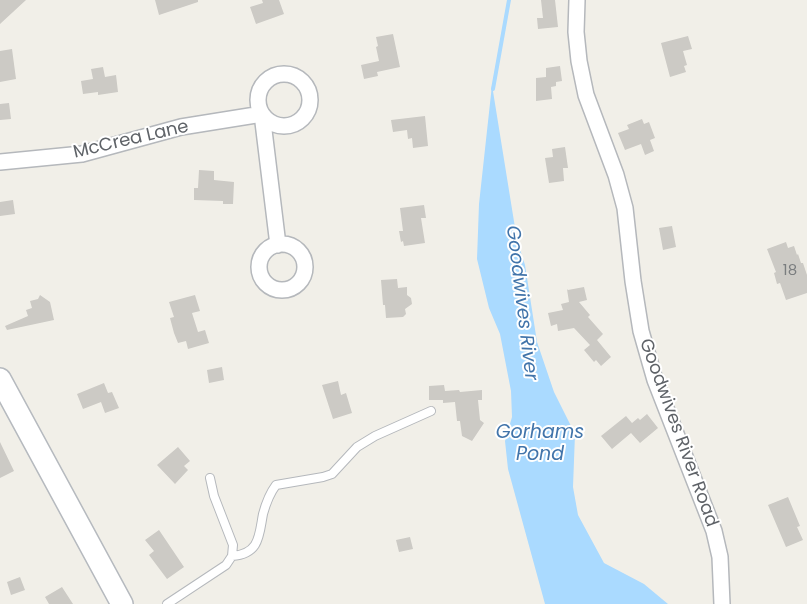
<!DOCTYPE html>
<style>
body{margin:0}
canvas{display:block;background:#f1efe8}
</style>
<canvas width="807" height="604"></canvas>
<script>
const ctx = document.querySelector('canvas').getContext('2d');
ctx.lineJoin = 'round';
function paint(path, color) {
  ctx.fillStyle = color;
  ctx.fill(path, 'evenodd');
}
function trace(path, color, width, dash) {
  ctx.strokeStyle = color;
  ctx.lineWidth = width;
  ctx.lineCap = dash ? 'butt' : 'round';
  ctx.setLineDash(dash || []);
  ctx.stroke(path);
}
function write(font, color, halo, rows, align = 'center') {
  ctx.font = font + ' Poppins,sans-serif';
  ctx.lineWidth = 4;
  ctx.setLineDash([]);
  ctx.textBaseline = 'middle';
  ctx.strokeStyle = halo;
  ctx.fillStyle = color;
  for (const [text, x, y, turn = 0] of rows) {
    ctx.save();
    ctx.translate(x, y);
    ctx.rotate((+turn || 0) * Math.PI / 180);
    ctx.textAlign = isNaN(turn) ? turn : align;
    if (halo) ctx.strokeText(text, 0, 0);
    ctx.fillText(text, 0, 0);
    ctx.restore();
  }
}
paint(new Path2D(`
 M 492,85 L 517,240 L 525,265 L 537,342 L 554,392 L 575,434 L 573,487 L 578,515 L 604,563 L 644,584 L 668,604 L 545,604 L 508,469 L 505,441 L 512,417 L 511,391 L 500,334 L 489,308 L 477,259 L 479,204 Z`), '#aadaff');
trace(new Path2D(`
 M 493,89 L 509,0`), '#aadaff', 4);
paint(new Path2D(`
 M 0,0 L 26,0 L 0,24 Z
 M 155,0 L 198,0 L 198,2 L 159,15 Z
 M 262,0 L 279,0 L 284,14 L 256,24 L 250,7 L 263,3 Z
 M 541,0 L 555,0 L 558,27 L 538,29 L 537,18 L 543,18 Z
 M 393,34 L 400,67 L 377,72 L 378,76 L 364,79 L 361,65 L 379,61 L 376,47 L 378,46 L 376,37 Z
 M 688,36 L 692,49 L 683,51 L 687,65 L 684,66 L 686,72 L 670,77 L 661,43 Z
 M 12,49 L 16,79 L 0,82 L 0,51 Z
 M 560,66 L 562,81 L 556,82 L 556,86 L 551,87 L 552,99 L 536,101 L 536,78 L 546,77 L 546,68 Z
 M 103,67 L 105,77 L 116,75 L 118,92 L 98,95 L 98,92 L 83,94 L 81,81 L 93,79 L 91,69 Z
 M 9,103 L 11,119 L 0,120 L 0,104 Z
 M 425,116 L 428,146 L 413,148 L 412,138 L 408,139 L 407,130 L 393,132 L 391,120 Z
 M 642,119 L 644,124 L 649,122 L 655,138 L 650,140 L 654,151 L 645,155 L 641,144 L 625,150 L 618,133 L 629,129 L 627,125 Z
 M 565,147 L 568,168 L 563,168 L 564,181 L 549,183 L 545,158 L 553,157 L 552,149 Z
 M 199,170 L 214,171 L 214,180 L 234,182 L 233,204 L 223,204 L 223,201 L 194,200 L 194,188 L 198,188 Z
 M 13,200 L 15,214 L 0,216 L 0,202 Z
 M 424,205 L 426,218 L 421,218 L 425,243 L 404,246 L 403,241 L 401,242 L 399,231 L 403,231 L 400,208 Z
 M 672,226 L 676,247 L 663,250 L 659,228 Z
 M 786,242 L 788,248 L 794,246 L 797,255 L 798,254 L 801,263 L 803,263 L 807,275 L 807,293 L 786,300 L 780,283 L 777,284 L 774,273 L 776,272 L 767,249 Z
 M 397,279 L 398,288 L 407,287 L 407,295 L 411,298 L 412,304 L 405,309 L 406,314 L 403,317 L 386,318 L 385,305 L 383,305 L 381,280 Z
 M 584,287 L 587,300 L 579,302 L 590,315 L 588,317 L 603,334 L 597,340 L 611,357 L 601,366 L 596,360 L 594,362 L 584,350 L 590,345 L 574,328 L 558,331 L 557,324 L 551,326 L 548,313 L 563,310 L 561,304 L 569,302 L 567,289 L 568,290 Z
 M 40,295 L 50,302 L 54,320 L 7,330 L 5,326 L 28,316 L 26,310 L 32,308 L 30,301 L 38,299 Z
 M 195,295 L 200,311 L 192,313 L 198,332 L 205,330 L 209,343 L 188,349 L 186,341 L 178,343 L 174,333 L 170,318 L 174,317 L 169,302 Z
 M 222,367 L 224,380 L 209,383 L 207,370 Z
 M 338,381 L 341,395 L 346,393 L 352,413 L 333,419 L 322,385 Z
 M 104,383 L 108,393 L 112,392 L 119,408 L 105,413 L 101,402 L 83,409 L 77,394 Z
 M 444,385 L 445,391 L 459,390 L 460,392 L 482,390 L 482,400 L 478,400 L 480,420 L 484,423 L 472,441 L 462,436 L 460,421 L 457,421 L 455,402 L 443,403 L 443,400 L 429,400 L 429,386 Z
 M 647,414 L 658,428 L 640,443 L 631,433 L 612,449 L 601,436 L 626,416 L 632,423 L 638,418 L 640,420 Z
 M 0,442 L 14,471 L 0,478 Z
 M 178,447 L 190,461 L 184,466 L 188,470 L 175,484 L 157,465 Z
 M 788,497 L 800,526 L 797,527 L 803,540 L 786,547 L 768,505 Z
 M 159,530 L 184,567 L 167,579 L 149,555 L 154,551 L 145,540 Z
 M 410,537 L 413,549 L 399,552 L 396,540 Z
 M 20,577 L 25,590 L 11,595 L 7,582 Z
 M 62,587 L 73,604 L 49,604 L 45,597 Z`), '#cccac5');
const lane = new Path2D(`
 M 232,556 C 260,554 259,535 263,514 C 266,503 270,493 276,485 L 323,477 L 332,474 L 357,447 L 375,436 L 431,411
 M 167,604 L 226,565 L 232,556 L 233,545 L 214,496 L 210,478`);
const street = new Path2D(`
 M 577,0 L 576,32 L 579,61 L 586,95 L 616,175 L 625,208 L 633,281 L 641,331 L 655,380 L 714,531 L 720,557 L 722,604
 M258 100a26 26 0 1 1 52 0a26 26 0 1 1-52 0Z
 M 0,162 L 82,154 L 181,127 L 262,114 L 278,245
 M259 267a23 23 0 1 1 46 0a23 23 0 1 1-46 0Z`);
const secondary = new Path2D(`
 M 0,379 L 122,604`);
trace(lane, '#b5b8bc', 10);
trace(street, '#b5b8bc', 18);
trace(secondary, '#b6babf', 24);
trace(lane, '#fff', 8);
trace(street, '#fff', 15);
trace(secondary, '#fff', 21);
write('15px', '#7a7d7f', null, [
 ["18",790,271]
]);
write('18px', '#5f6368', '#fff', [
 ["McCrea Lane",131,140,-13],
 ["Goodwives River Road",678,433,70]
]);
write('italic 19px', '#4174aa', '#fff', [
 ["Goodwives River",521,303,83],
 ["Gorhams",540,433],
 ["Pond",540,455]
]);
</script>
